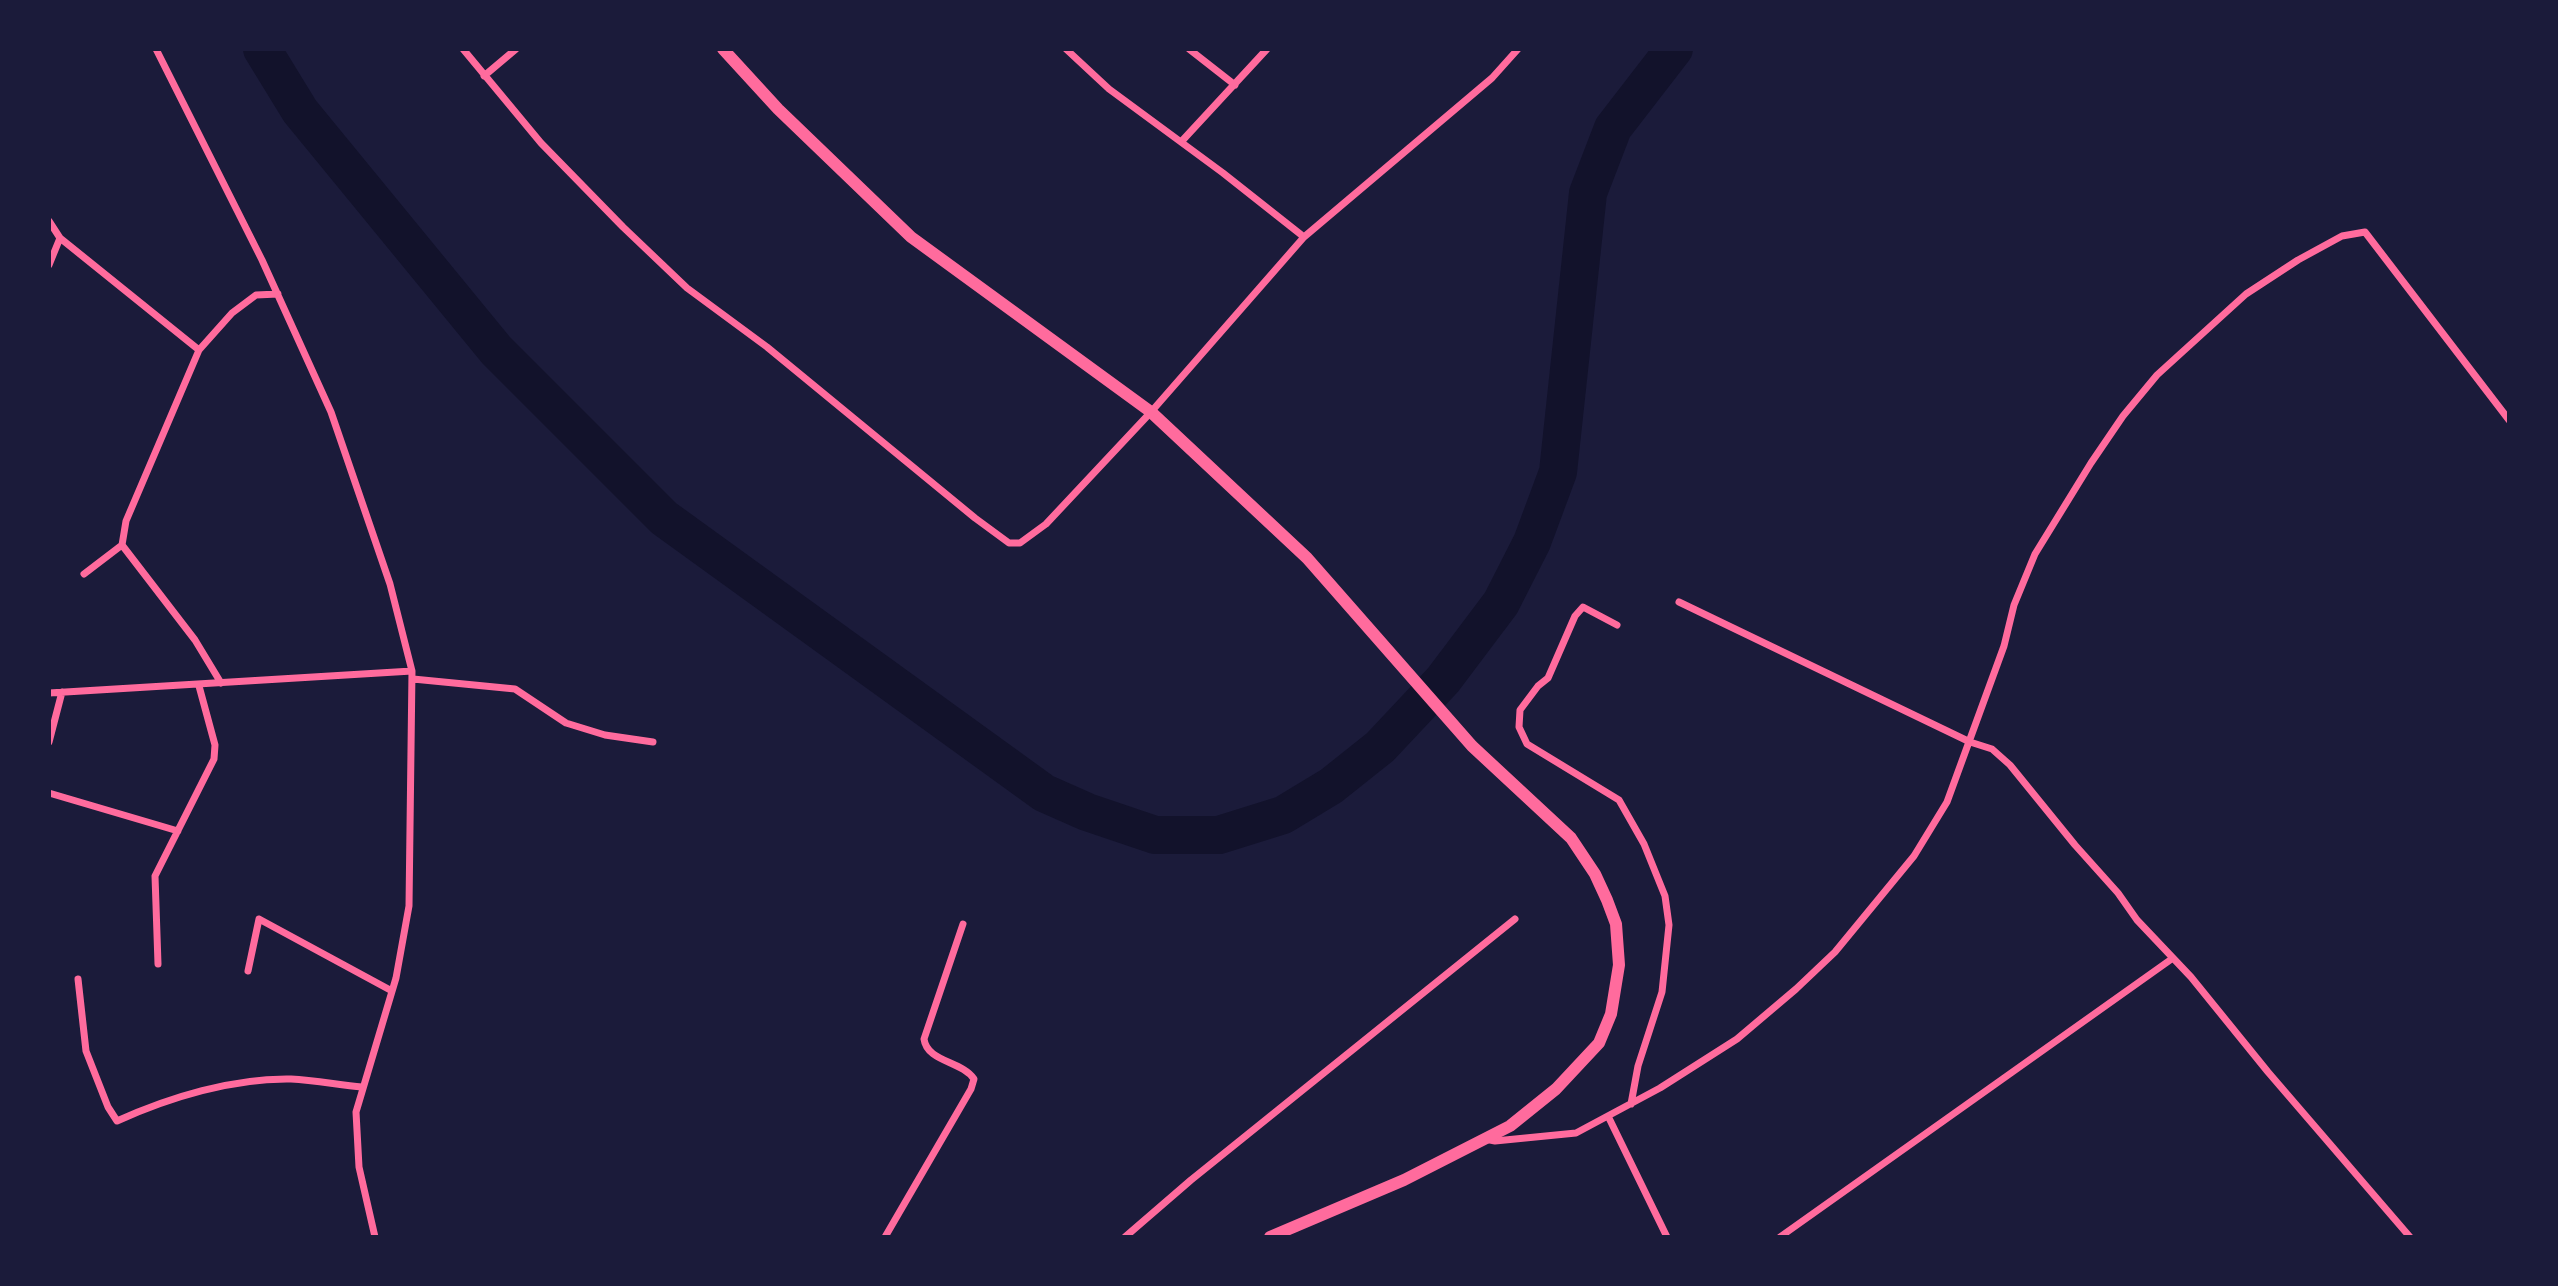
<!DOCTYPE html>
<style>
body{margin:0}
#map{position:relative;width:2558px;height:1286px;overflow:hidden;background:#1b1b3a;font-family:Commissioner,sans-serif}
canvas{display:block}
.frame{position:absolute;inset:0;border:51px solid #1b1b3a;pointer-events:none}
</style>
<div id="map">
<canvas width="2558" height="1286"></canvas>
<div class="frame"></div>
</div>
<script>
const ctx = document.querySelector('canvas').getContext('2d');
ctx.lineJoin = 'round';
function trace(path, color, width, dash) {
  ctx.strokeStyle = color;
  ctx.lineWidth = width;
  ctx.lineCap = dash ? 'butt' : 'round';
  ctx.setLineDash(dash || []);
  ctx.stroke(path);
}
trace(new Path2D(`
 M 262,49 L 300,111 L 496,350 L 664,518 L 1044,793 L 1087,812 L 1155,835 L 1219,835 L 1283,815 L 1331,786 L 1380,747 L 1443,680 L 1501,603 L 1532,542 L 1558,472 L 1588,193 L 1613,128 L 1674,49`), '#12122b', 38);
trace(new Path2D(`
 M 156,49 L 262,260 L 331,412 L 390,584 L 412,671 L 409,906 L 396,978 L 356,1112 L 359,1167 L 375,1237
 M 463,49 L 541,143 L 623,227 L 687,288 L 767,347 L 975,518 L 1009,543 L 1020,543 L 1046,524 L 1151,412 L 1304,237 L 1492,78 L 1518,49
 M 1066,49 L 1109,89 L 1223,173 L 1304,237
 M 1189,49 L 1235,85
 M 484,76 L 516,49
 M 1181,142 L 1267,49
 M 49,221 L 60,238 L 199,350
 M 49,265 L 60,238
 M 122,545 L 195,640 L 221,683
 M 84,574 L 122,545 L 126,521 L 199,350 L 232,313 L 256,295 L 278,294
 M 1679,602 L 1970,742 L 1992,749 L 2010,765 L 2075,845 L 2118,893 L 2137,920 L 2191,977 L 2268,1072 L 2410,1237
 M 1617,625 L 1583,607 L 1575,616 L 1548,678 L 1538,686 L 1520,710 L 1519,727 L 1527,744 L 1619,800 L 1644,844 L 1665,896 L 1669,925 L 1662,992 L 1638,1066 L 1631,1104
 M 413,679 L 515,689 L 566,723 L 605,735 L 653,742
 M 49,693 L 412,671
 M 49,742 L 62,692
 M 49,793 L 178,831
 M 158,964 L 155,876 L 214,759 L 215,745 L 199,686
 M 248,971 L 259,919 L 392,991
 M 78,979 L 86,1051 L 108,1107 L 117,1121 C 170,1097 233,1078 291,1079 C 315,1080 339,1085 362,1087
 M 1608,1116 L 1667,1237
 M 1485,1139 L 1495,1141 L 1576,1133 L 1660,1088 L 1737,1039 L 1796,989 L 1835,952 L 1914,856 L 1947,802 L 2004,646 L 2014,605 L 2035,554 L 2091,463 L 2123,416 L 2157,375 L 2246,294 L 2298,260 L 2342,236 L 2365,232 L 2509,420
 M 885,1237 L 971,1089 L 974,1079 C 962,1061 927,1062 924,1039 L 963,924
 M 1125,1237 L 1191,1180 L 1515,919
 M 1780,1237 L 2173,958`), '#ff6b9d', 7);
trace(new Path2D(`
 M 723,49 L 778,109 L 911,237 L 1151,412 L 1307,558 L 1472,746 L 1571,838 L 1595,874 L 1607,900 L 1616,924 L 1619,965 L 1611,1014 L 1599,1043 L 1556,1089 L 1510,1126 L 1404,1180 L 1270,1237`), '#ff6b9d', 12);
</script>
